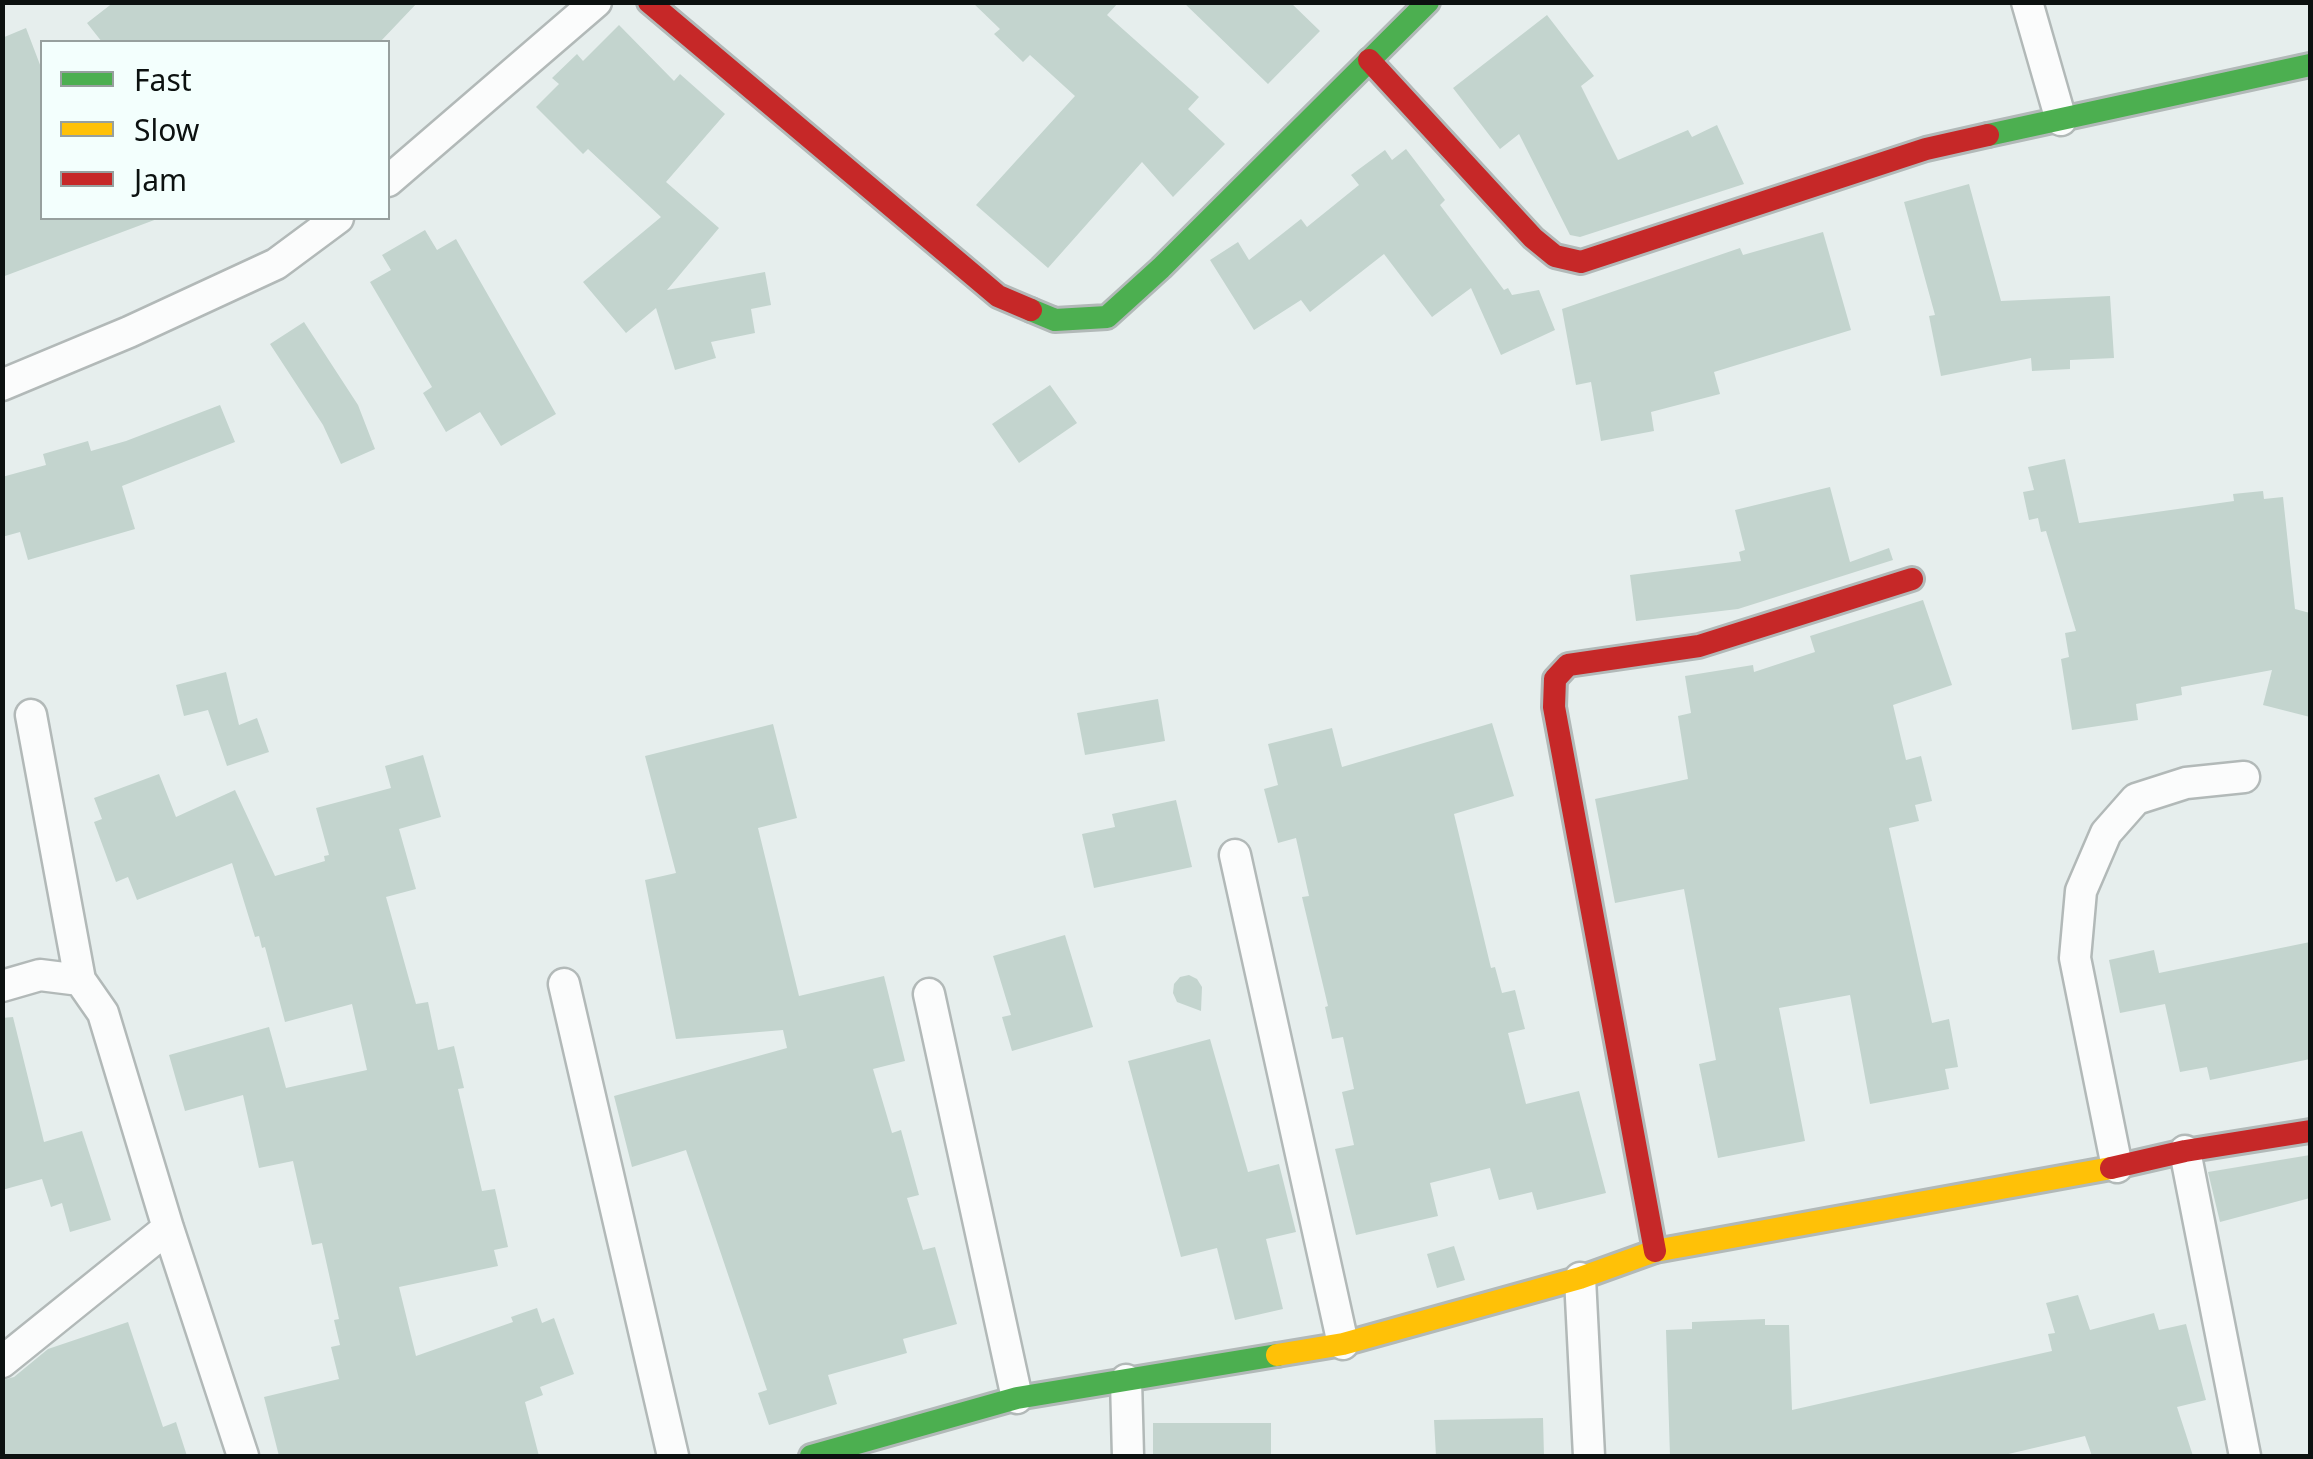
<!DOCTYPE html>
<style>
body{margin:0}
#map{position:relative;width:2313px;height:1459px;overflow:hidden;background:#e6eeed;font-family:"Noto Sans",sans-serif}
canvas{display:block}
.frame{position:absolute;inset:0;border:5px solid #0c1110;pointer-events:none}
.legend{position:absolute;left:40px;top:40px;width:350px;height:180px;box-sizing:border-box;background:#f3fffd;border:2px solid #97a09e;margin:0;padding:12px 18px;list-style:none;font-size:30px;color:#0c1110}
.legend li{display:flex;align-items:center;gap:20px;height:50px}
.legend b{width:50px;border:2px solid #97a09e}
</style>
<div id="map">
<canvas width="2313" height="1459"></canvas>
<div class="frame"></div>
<ul class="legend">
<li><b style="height:12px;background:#4caf50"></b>Fast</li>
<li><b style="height:12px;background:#ffc107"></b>Slow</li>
<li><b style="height:12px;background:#c62828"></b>Jam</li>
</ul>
</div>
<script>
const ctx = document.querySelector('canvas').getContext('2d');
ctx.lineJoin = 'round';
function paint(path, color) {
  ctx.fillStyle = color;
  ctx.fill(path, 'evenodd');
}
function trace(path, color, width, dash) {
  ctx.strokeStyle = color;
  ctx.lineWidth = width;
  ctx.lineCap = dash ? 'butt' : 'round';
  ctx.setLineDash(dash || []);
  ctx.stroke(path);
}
paint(new Path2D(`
 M 114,2 L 418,2 L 380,42 L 102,42 L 87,23 Z
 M 972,2 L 1119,2 L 1107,15 L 1199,97 L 1188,109 L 1225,144 L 1173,197 L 1142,162 L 1048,268 L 976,205 L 1075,96 L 1030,55 L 1023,62 L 994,34 L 1000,29 Z
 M 1183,2 L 1290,2 L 1320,31 L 1268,84 Z
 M 1547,15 L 1594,76 L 1581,86 L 1618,160 L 1688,130 L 1692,137 L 1717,125 L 1744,184 L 1580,237 L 1570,235 L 1519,134 L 1500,149 L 1453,88 Z
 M 619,25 L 674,81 L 680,74 L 725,114 L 666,182 L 719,228 L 667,290 L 765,272 L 771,305 L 751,309 L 755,333 L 711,342 L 716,358 L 675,370 L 656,308 L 626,333 L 583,282 L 661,217 L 588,149 L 583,154 L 536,107 L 559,84 L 552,78 L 577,54 L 583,61 Z
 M 26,28 L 42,70 L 42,218 L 157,219 L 2,277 L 2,38 Z
 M 1406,149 L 1445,200 L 1440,205 L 1504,290 L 1508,288 L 1512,295 L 1539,290 L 1555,330 L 1501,355 L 1471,288 L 1432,317 L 1384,254 L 1310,312 L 1301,300 L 1254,330 L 1210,260 L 1238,242 L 1249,260 L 1301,219 L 1307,227 L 1359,185 L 1351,175 L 1385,150 L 1392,160 Z
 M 1969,184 L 2001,301 L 2110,296 L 2114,358 L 2070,360 L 2070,369 L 2032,371 L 2031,358 L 1941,376 L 1929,316 L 1935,315 L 1904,202 Z
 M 425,230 L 437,250 L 456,239 L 556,414 L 501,446 L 480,412 L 446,432 L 423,393 L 432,387 L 370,282 L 391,270 L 382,255 Z
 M 1823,232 L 1851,330 L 1714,372 L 1720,394 L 1651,412 L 1654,431 L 1601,441 L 1591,382 L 1576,385 L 1562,309 L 1740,248 L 1743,255 Z
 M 304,322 L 358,405 L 375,449 L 341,464 L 323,425 L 270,344 Z
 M 1050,385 L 1077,423 L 1019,463 L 992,424 Z
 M 220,405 L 235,442 L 122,486 L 135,529 L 28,560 L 20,532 L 2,537 L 2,477 L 46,465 L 43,454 L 88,441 L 91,451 L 126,441 Z
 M 2065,459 L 2079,523 L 2234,501 L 2233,494 L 2263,491 L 2264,499 L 2283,497 L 2295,609 L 2310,613 L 2310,717 L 2263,705 L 2272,670 L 2181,687 L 2182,695 L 2136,704 L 2138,720 L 2072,730 L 2061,659 L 2069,657 L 2065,633 L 2076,631 L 2046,531 L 2041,532 L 2038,518 L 2029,520 L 2023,492 L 2034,490 L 2028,467 Z
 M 1830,487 L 1850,562 L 1889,548 L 1893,560 L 1738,609 L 1636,621 L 1630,575 L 1741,561 L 1739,552 L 1745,550 L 1735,510 Z
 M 1923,600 L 1952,685 L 1893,705 L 1906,760 L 1921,756 L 1932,801 L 1915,805 L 1919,821 L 1889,828 L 1932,1023 L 1949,1019 L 1958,1067 L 1945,1069 L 1949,1089 L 1870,1104 L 1850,995 L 1779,1008 L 1805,1141 L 1718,1158 L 1699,1064 L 1716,1060 L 1684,889 L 1615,903 L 1595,799 L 1688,779 L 1678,716 L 1691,713 L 1685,676 L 1753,665 L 1754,672 L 1815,652 L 1810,636 Z
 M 226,672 L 239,725 L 257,718 L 269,752 L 227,766 L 208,710 L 184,716 L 176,685 Z
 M 1158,699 L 1165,741 L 1085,755 L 1077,713 Z
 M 1492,723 L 1514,796 L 1454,814 L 1491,968 L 1495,967 L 1502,993 L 1515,990 L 1525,1029 L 1508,1033 L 1526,1104 L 1579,1091 L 1606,1193 L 1537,1210 L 1532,1192 L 1499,1200 L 1490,1168 L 1430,1183 L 1438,1216 L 1356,1235 L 1335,1149 L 1354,1145 L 1342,1092 L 1354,1089 L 1343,1037 L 1332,1039 L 1325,1007 L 1328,1006 L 1302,897 L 1309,896 L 1296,838 L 1278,843 L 1264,789 L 1278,785 L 1268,744 L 1332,728 L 1342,767 Z
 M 773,724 L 797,818 L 758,828 L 799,996 L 884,976 L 905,1061 L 873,1069 L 892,1133 L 901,1130 L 919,1195 L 907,1198 L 923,1250 L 935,1247 L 957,1324 L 903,1339 L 907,1353 L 828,1375 L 837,1404 L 769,1425 L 758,1393 L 767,1390 L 686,1150 L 632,1167 L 614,1096 L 787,1048 L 783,1030 L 676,1039 L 645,880 L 676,873 L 645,756 Z
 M 423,755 L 441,817 L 399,829 L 416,889 L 386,897 L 416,1004 L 428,1002 L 438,1050 L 454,1046 L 464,1088 L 458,1089 L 482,1191 L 495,1189 L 508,1247 L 494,1250 L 498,1266 L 399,1287 L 416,1356 L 513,1322 L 511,1317 L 537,1308 L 542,1323 L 554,1318 L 574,1374 L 540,1387 L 543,1395 L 525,1402 L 539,1456 L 279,1456 L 264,1397 L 339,1379 L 331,1347 L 340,1345 L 334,1320 L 339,1319 L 322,1243 L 312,1245 L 293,1161 L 259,1168 L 243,1095 L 185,1111 L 169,1055 L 269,1027 L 286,1088 L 367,1070 L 352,1004 L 285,1022 L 265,947 L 262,948 L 259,936 L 255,937 L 232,863 L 137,900 L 128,877 L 116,882 L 94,822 L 102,819 L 94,798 L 159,774 L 176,817 L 235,790 L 275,876 L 325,861 L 324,856 L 329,855 L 316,808 L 391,788 L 385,766 Z
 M 1176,800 L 1192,867 L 1094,888 L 1082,834 L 1115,827 L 1112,814 Z
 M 1065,935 L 1093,1027 L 1012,1051 L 1002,1017 L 1011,1015 L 993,956 Z
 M 2310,942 L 2310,1059 L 2210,1080 L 2207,1067 L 2180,1072 L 2165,1004 L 2120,1013 L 2109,960 L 2154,950 L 2159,973 Z
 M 1189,975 L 1197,979 L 1202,987 L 1201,1011 L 1177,1002 L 1173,993 L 1174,984 L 1180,977 Z
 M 13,1017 L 44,1142 L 82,1131 L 111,1220 L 70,1232 L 62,1203 L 51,1207 L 42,1179 L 2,1190 L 2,1018 Z
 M 1210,1039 L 1248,1172 L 1279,1164 L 1296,1232 L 1266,1239 L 1283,1309 L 1235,1320 L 1217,1248 L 1181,1257 L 1128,1061 Z
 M 2310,1155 L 2310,1198 L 2220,1222 L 2208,1172 Z
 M 1454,1246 L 1465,1280 L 1437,1288 L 1427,1254 Z
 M 2078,1295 L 2090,1330 L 2154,1313 L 2159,1330 L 2186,1324 L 2206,1400 L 2177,1407 L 2193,1456 L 2092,1456 L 2085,1436 L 2000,1456 L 1670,1456 L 1666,1330 L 1692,1329 L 1692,1322 L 1765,1319 L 1765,1325 L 1789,1325 L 1792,1410 L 2052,1351 L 2048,1334 L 2055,1333 L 2046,1303 Z
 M 128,1322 L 163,1427 L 176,1422 L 187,1456 L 2,1456 L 2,1380 L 14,1377 L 48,1349 Z
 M 1543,1418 L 1544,1456 L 1436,1456 L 1434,1420 Z
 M 1153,1423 L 1271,1423 L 1271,1456 L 1153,1456 Z`), '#c3d4ce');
const street = new Path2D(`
 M 2027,2 L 2061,120
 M 388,181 L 596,2
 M 2,385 L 129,332 L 276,264 L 338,218
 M 31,715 L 80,980
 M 1235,855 L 1343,1344
 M 564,984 L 673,1456
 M 2,986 L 40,975 L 80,980 L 103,1013 L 168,1228 L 243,1456
 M 929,994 L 1017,1398
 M 2185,1151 L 2245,1456
 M 2117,1167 L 2075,958 L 2081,891 L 2106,833 L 2136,799 L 2186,783 L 2244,777
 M 1580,1278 L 1589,1456
 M 2,1362 L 168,1228
 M 1126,1380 L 1128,1456`);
const fast = new Path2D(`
 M 1988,135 L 2310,65
 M 1031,310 L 1055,320 L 1107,317 L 1161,268 L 1428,2
 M 811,1456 L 1017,1398 L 1277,1355`);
const slow = new Path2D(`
 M 1277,1355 L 1343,1344 L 1580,1278 L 1655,1251 L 2111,1168`);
const jam = new Path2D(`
 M 649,2 L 998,296 L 1031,310
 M 1369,60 L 1533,238 L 1555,256 L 1581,262 L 1926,149 L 1988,135
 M 2111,1168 L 2185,1151 L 2310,1131
 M 1655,1251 L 1554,707 L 1555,679 L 1568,665 L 1699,646 L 1912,579`);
trace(street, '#b2b9b8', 35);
trace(fast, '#b2b9b8', 28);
trace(slow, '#b2b9b8', 28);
trace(jam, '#b2b9b8', 28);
trace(street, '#fbfcfc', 30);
trace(fast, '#4caf50', 22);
trace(slow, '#ffc107', 22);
trace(jam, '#c62828', 22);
</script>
